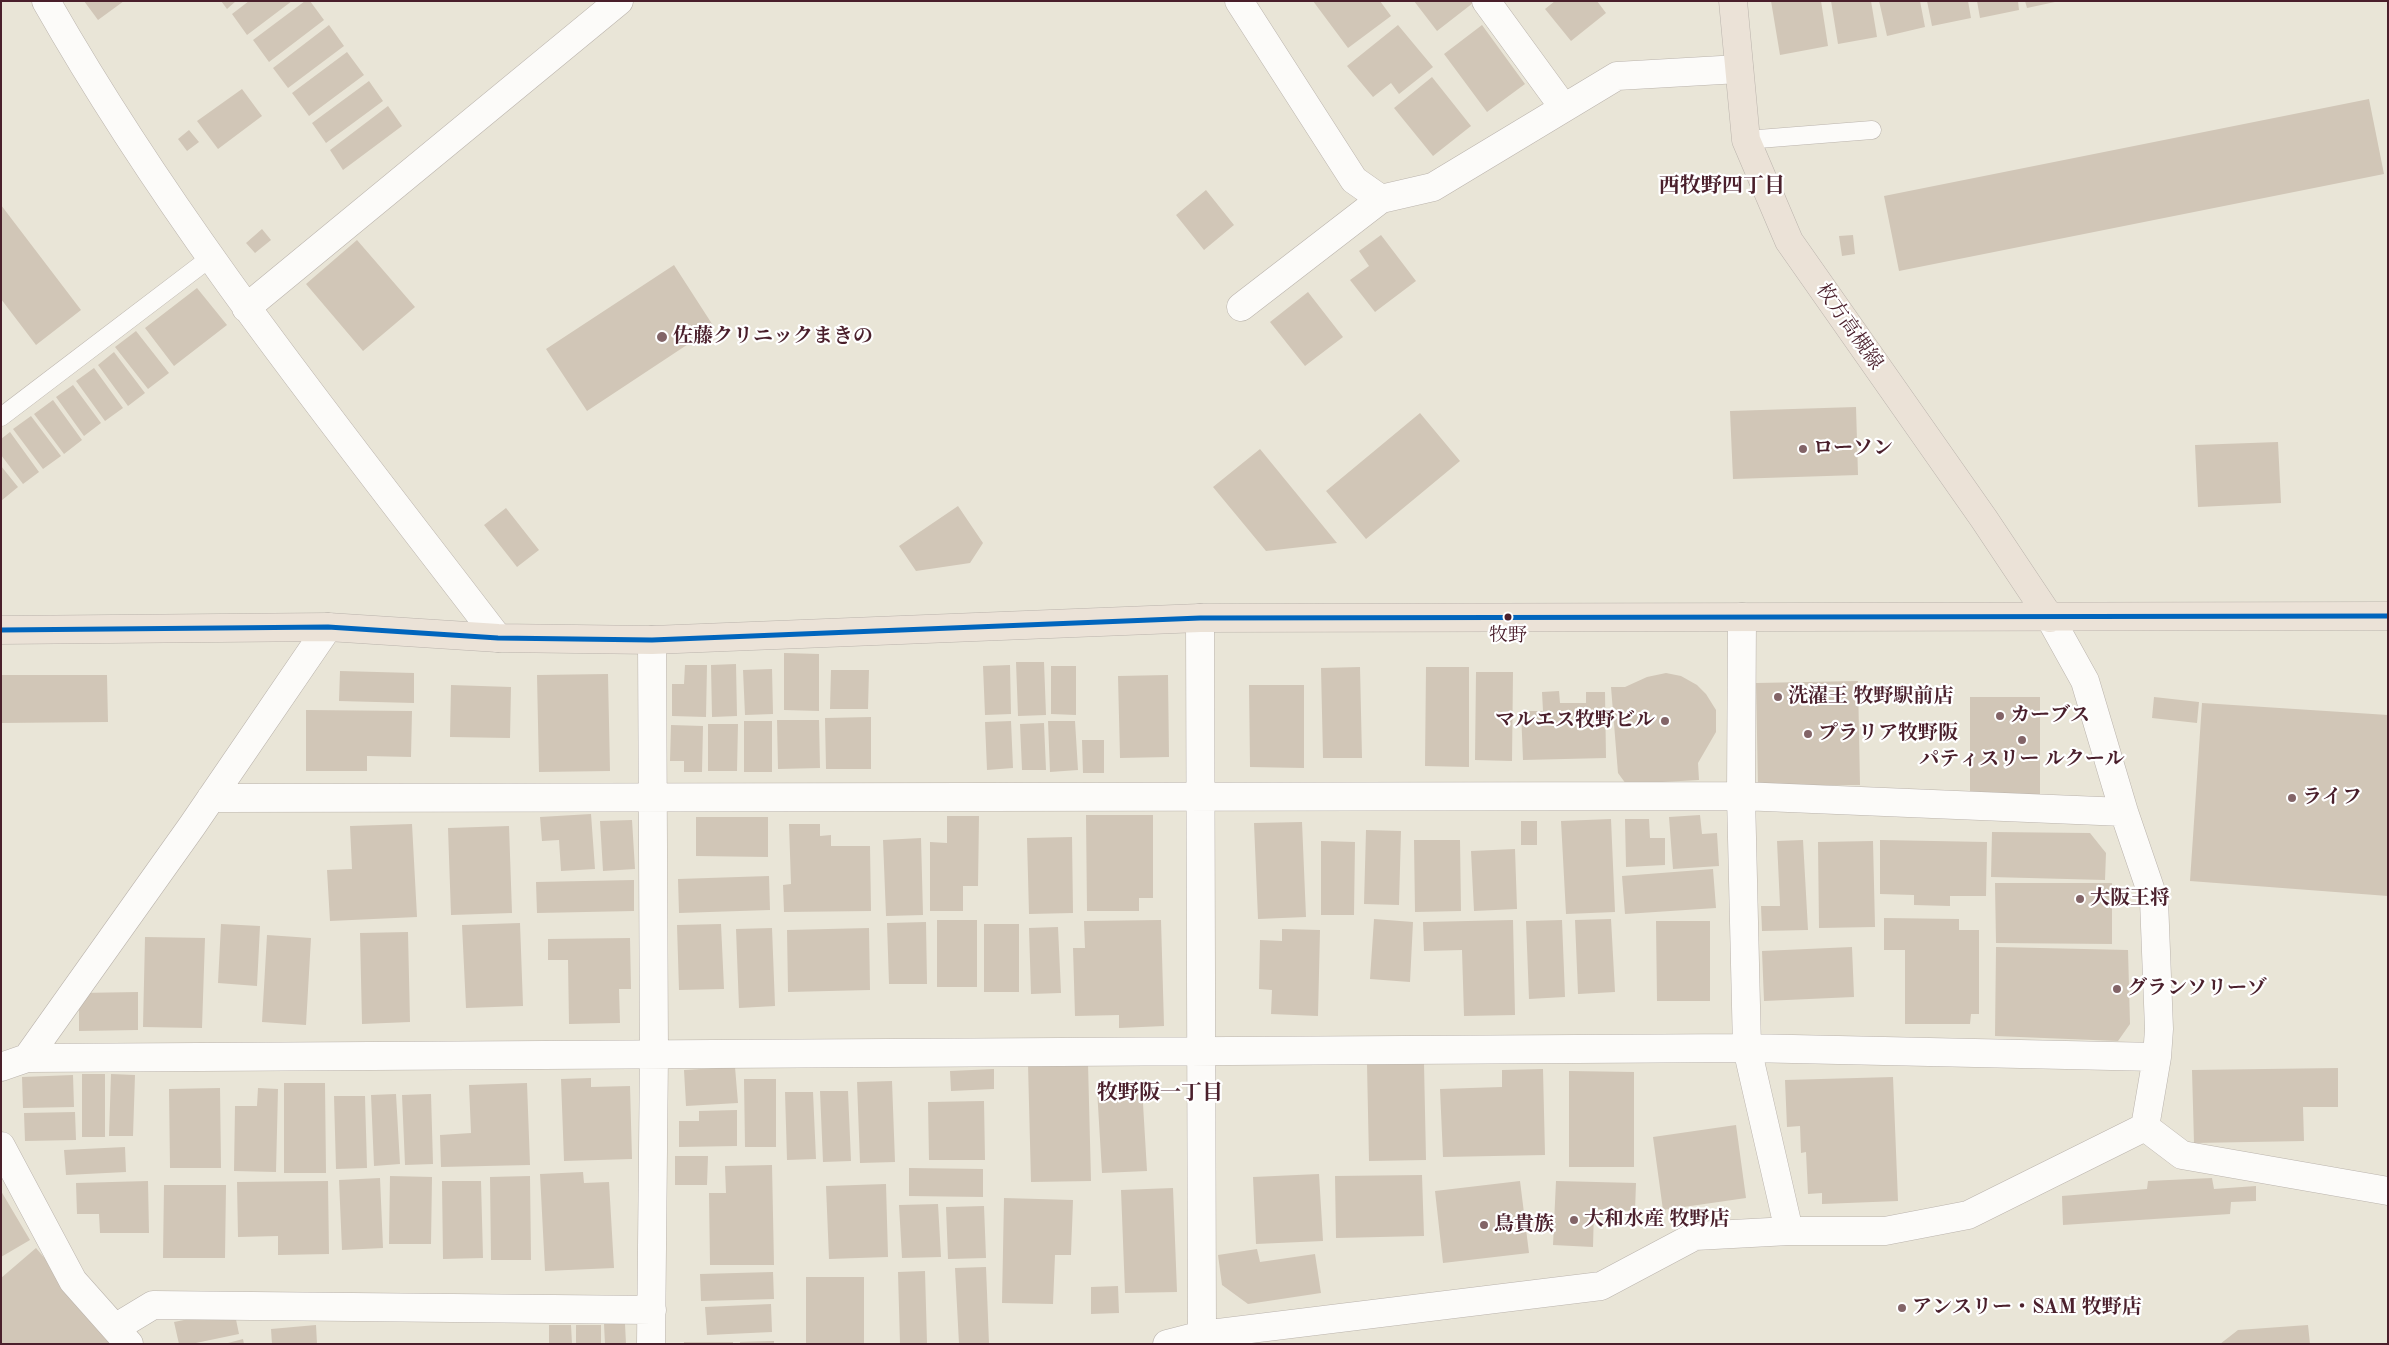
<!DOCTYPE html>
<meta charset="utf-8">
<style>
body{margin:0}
#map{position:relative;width:2389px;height:1345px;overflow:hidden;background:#e9e5d7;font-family:"Old Standard TT",serif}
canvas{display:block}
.frame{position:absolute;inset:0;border:2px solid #4a1f2b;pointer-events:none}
</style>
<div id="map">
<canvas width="2389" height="1345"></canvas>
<div class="frame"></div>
</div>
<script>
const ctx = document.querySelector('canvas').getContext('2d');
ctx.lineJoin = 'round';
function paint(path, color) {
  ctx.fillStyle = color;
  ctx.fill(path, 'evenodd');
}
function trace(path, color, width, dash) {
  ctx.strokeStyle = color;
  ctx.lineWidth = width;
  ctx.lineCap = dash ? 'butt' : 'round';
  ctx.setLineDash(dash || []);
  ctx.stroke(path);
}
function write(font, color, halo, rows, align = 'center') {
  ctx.font = font + ' "Old Standard TT","Noto Serif JP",serif';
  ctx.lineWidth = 4.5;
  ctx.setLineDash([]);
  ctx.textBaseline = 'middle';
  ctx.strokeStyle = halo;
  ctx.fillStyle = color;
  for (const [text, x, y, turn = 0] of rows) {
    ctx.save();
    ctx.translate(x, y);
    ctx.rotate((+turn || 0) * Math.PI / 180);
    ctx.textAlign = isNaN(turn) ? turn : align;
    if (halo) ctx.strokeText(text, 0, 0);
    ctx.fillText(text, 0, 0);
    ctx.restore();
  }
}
paint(new Path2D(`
 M 84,1 L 124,1 L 98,20 Z
 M 221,1 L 236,1 L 227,9 Z
 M 249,1 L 292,1 L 247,35 L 232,14 Z
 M 305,1 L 310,1 L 324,20 L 269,62 L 253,40 Z
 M 1313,1 L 1380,1 L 1391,16 L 1348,48 Z
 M 1414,1 L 1471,1 L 1473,3 L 1437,31 Z
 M 1555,1 L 1597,1 L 1606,13 L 1571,41 L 1545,9 Z
 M 1771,1 L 1821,1 L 1828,46 L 1780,55 Z
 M 1831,1 L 1871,1 L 1877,37 L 1838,44 Z
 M 1879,1 L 1920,1 L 1925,27 L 1887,36 Z
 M 1927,1 L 1968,1 L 1971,18 L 1932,26 Z
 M 1977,1 L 2018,1 L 2019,10 L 1980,18 Z
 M 2025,1 L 2055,1 L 2055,2 L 2027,8 Z
 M 329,25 L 344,46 L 288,88 L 273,68 Z
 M 1398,25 L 1433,67 L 1399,94 L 1391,83 L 1373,97 L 1347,66 Z
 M 1482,25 L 1525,84 L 1487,112 L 1444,54 Z
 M 347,52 L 364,75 L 309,116 L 292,93 Z
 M 1432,77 L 1471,126 L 1433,156 L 1394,108 Z
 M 369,81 L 383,101 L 326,143 L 312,123 Z
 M 242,89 L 262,116 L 218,149 L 197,121 Z
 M 2369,99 L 2384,174 L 1899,271 L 1884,196 Z
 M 388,106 L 402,126 L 343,170 L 330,150 Z
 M 189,130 L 199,142 L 187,151 L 178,139 Z
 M 1206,190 L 1234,225 L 1204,250 L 1176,215 Z
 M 1,205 L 81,310 L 36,345 L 1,299 Z
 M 262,229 L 271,240 L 255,253 L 246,243 Z
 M 1381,235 L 1416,281 L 1375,312 L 1350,280 L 1369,266 L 1359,251 Z
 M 1853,235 L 1855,254 L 1842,256 L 1839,236 Z
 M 357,240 L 415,307 L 363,351 L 306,284 Z
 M 674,265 L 714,327 L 587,411 L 546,349 Z
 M 197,288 L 227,325 L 174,366 L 145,328 Z
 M 1308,292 L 1343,337 L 1305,366 L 1270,322 Z
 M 136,331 L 169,373 L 148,389 L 115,347 Z
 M 114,352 L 145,393 L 128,406 L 98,365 Z
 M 94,368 L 123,408 L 105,421 L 76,381 Z
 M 73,385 L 101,423 L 84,436 L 56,397 Z
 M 53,400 L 82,440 L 64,454 L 34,414 Z
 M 1856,407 L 1858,475 L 1733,479 L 1730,411 Z
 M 1420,413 L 1460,461 L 1366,539 L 1326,491 Z
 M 31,416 L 61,456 L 43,469 L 13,429 Z
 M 10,432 L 39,472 L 23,484 L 1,455 L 1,439 Z
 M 2278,442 L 2281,503 L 2198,507 L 2195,445 Z
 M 1260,449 L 1337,543 L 1266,551 L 1213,487 Z
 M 1,466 L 18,487 L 1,501 Z
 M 958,506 L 983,543 L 970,563 L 916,571 L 899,546 Z
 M 506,508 L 539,550 L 517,567 L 484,525 Z
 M 784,653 L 819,654 L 819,711 L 784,710 Z
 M 1016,662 L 1044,662 L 1046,715 L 1018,716 Z
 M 736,664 L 737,716 L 712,717 L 711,665 Z
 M 685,665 L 707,665 L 706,717 L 672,716 L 672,684 L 684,684 Z
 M 1010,665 L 1011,714 L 985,715 L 983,666 Z
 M 1051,666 L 1076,666 L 1076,715 L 1051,714 Z
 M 1360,667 L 1362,758 L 1323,758 L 1321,668 Z
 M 1426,667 L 1469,667 L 1469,767 L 1425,766 Z
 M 772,669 L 773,714 L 745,715 L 743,670 Z
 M 831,670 L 869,670 L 868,709 L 830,709 Z
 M 340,671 L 414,673 L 414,703 L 339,701 Z
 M 1476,672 L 1513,672 L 1512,761 L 1475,760 Z
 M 1666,673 L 1681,676 L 1697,685 L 1706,694 L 1716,710 L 1716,732 L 1698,763 L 1699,780 L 1626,784 L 1618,773 L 1611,687 L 1625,687 L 1647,677 Z
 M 608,674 L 610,771 L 539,772 L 537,675 Z
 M 1,675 L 107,675 L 108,722 L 1,723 Z
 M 1168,675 L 1169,757 L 1120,758 L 1118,676 Z
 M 1858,681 L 1860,785 L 1758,786 L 1756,683 Z
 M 451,685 L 511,687 L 510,738 L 450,737 Z
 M 1249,685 L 1304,685 L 1304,768 L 1250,767 Z
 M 1559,691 L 1560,703 L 1586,703 L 1586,692 L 1605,692 L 1606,758 L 1523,760 L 1521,711 L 1543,711 L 1542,692 Z
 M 1970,697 L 2040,697 L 2040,794 L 1970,794 Z
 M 2154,697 L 2199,702 L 2197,723 L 2152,718 Z
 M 2202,703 L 2388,715 L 2388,896 L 2190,881 Z
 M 306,710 L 412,711 L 411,757 L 367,756 L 367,771 L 306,771 Z
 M 871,717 L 871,769 L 826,769 L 825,718 Z
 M 777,720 L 819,720 L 820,768 L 778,769 Z
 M 744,721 L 772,721 L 772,772 L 744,772 Z
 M 1011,721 L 1013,768 L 987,770 L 985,722 Z
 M 1048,721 L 1075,721 L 1078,770 L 1050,772 Z
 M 1044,723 L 1046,770 L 1022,770 L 1020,724 Z
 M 708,724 L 738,724 L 737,771 L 708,771 Z
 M 671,725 L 703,726 L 702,772 L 684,772 L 684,761 L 670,761 Z
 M 1082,740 L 1104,740 L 1104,773 L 1083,773 Z
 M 591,814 L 595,869 L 561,871 L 559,840 L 542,841 L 540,817 Z
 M 1086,815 L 1153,815 L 1153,898 L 1139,898 L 1139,911 L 1087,911 Z
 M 1700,815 L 1702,834 L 1717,833 L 1719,866 L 1673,869 L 1669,817 Z
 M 947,816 L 979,816 L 978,886 L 963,886 L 963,911 L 930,911 L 930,842 L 947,843 Z
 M 696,817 L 768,817 L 768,857 L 696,856 Z
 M 1611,819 L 1615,912 L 1566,914 L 1561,821 Z
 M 1625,819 L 1649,819 L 1650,838 L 1665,838 L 1665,865 L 1626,867 Z
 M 632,820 L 635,869 L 603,871 L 600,821 Z
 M 1521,821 L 1537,821 L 1537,845 L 1521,845 Z
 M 1302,822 L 1306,917 L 1258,919 L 1254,823 Z
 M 412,824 L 417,917 L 330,921 L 327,870 L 352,869 L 350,826 Z
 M 789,824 L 820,824 L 820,836 L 831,835 L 831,846 L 870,846 L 871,911 L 784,912 L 783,885 L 791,884 Z
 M 509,826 L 512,913 L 451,915 L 448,828 Z
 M 1366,830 L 1401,831 L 1399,905 L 1364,904 Z
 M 1992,832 L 2090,833 L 2106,853 L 2105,880 L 1991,877 Z
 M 1072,837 L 1073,913 L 1029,914 L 1027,838 Z
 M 921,838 L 923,915 L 886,916 L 883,840 Z
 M 1414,840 L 1460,840 L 1461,911 L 1415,912 Z
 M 1803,840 L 1808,930 L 1762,931 L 1761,906 L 1780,906 L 1777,841 Z
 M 1880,840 L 1987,842 L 1986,896 L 1950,896 L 1950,906 L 1914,905 L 1914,895 L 1880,894 Z
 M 1321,841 L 1355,842 L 1354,915 L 1321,915 Z
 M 1873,841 L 1875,927 L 1819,928 L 1818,842 Z
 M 1515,849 L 1517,909 L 1474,911 L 1471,851 Z
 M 1713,869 L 1716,908 L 1625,914 L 1622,876 Z
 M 769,876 L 770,910 L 679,913 L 678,879 Z
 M 634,880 L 634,911 L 537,913 L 536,882 Z
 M 1995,883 L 2112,883 L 2112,944 L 1996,943 Z
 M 1884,918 L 1959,919 L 1959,930 L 1979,930 L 1979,1014 L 1971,1014 L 1970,1024 L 1905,1024 L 1905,950 L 1884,950 Z
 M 1374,919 L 1413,922 L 1410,982 L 1370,979 Z
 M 1611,919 L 1615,992 L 1578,994 L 1575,920 Z
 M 937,920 L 977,920 L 977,987 L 937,987 Z
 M 1161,920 L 1164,1026 L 1119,1028 L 1119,1015 L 1075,1016 L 1073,948 L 1085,948 L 1084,921 Z
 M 1513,920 L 1515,1015 L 1464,1016 L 1462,950 L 1424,951 L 1423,922 Z
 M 1562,920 L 1565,997 L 1529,999 L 1526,921 Z
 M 1656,921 L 1710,921 L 1710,1001 L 1657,1001 Z
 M 926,922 L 927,984 L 889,984 L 887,923 Z
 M 520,923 L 523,1006 L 466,1008 L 462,925 Z
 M 221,924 L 260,926 L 257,986 L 218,983 Z
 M 721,924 L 724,989 L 679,990 L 677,925 Z
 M 984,924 L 1019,924 L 1019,992 L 984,992 Z
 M 1058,927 L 1061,993 L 1031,994 L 1029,928 Z
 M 772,928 L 775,1006 L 739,1008 L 736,929 Z
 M 869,928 L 870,990 L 788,992 L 787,930 Z
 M 1282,929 L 1320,930 L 1318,1016 L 1271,1014 L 1272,990 L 1259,989 L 1260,940 L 1282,941 Z
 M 408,932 L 410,1022 L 362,1024 L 360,933 Z
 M 267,935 L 311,938 L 306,1025 L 262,1022 Z
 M 145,937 L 205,938 L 202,1028 L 143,1027 Z
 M 630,938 L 631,989 L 619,989 L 620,1023 L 569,1024 L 568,960 L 548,960 L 548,939 Z
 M 1852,947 L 1854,997 L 1764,1001 L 1762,951 Z
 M 1996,947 L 2128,950 L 2130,1024 L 2118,1041 L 1995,1036 Z
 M 138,992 L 138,1030 L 79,1031 L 79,993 Z
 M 1088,1063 L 1091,1181 L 1031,1182 L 1028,1064 Z
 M 1424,1063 L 1426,1160 L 1369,1161 L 1367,1064 Z
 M 735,1067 L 738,1103 L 686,1106 L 684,1070 Z
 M 2338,1068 L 2338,1107 L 2303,1107 L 2304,1141 L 2194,1143 L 2192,1070 Z
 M 994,1069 L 994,1089 L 951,1091 L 950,1071 Z
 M 1543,1069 L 1545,1155 L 1443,1157 L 1440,1089 L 1502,1087 L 1502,1070 Z
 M 1569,1071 L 1634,1072 L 1634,1167 L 1569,1167 Z
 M 82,1074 L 105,1074 L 105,1137 L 82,1137 Z
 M 111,1074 L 135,1075 L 133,1136 L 109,1136 Z
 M 73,1075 L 74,1107 L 23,1108 L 22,1077 Z
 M 1893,1077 L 1898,1201 L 1822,1204 L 1822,1193 L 1808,1194 L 1806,1152 L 1801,1153 L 1800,1126 L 1787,1127 L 1785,1080 Z
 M 591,1078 L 591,1087 L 630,1086 L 632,1159 L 564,1161 L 561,1079 Z
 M 744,1079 L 776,1079 L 776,1147 L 745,1147 Z
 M 892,1081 L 895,1162 L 860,1163 L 857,1082 Z
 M 284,1083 L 325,1083 L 326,1173 L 284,1173 Z
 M 527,1083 L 530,1165 L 441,1167 L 440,1135 L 471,1133 L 469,1085 Z
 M 1142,1087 L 1147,1171 L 1102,1173 L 1097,1089 Z
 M 220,1088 L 221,1168 L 170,1168 L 169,1089 Z
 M 258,1088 L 278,1089 L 276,1172 L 234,1171 L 235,1106 L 257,1106 Z
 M 820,1091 L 848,1091 L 851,1161 L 823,1162 Z
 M 785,1092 L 813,1092 L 816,1159 L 787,1160 Z
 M 396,1094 L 400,1164 L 374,1166 L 371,1095 Z
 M 431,1094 L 433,1164 L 405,1165 L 402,1095 Z
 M 334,1096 L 365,1096 L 367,1168 L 336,1169 Z
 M 984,1101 L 985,1160 L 929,1160 L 928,1102 Z
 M 737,1110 L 737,1146 L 679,1147 L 679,1121 L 699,1121 L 699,1111 Z
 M 75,1112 L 76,1140 L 25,1141 L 24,1113 Z
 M 1736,1125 L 1746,1198 L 1663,1210 L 1653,1137 Z
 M 125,1147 L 126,1172 L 66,1175 L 64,1150 Z
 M 675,1156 L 708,1156 L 707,1185 L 675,1185 Z
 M 772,1165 L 774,1265 L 710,1265 L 709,1193 L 726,1193 L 725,1166 Z
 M 909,1168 L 983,1169 L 983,1197 L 909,1196 Z
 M 583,1172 L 584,1183 L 609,1182 L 614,1268 L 545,1271 L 540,1174 Z
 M 1319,1174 L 1323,1241 L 1256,1244 L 1253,1177 Z
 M 1422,1175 L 1424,1236 L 1336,1238 L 1335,1176 Z
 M 390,1176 L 432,1177 L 431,1244 L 389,1244 Z
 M 530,1176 L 531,1260 L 491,1260 L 490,1177 Z
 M 380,1178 L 383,1248 L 342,1250 L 339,1180 Z
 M 2212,1178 L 2214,1189 L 2256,1186 L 2256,1201 L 2231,1202 L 2230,1214 L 2063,1225 L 2062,1196 L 2147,1189 L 2148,1181 Z
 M 148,1181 L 149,1233 L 100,1233 L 99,1214 L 77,1214 L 76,1183 Z
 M 328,1181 L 329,1254 L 278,1255 L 278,1236 L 238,1237 L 237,1182 Z
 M 442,1181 L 481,1181 L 483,1258 L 443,1259 Z
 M 1520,1181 L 1529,1253 L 1443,1263 L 1435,1191 Z
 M 1556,1181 L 1636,1183 L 1635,1211 L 1594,1209 L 1593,1247 L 1553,1245 Z
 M 886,1184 L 888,1257 L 829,1259 L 826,1186 Z
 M 164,1185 L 226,1185 L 225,1258 L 163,1258 Z
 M 1173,1188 L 1177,1292 L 1125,1293 L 1121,1190 Z
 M 1,1191 L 30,1240 L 1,1257 Z
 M 1004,1198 L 1073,1200 L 1071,1255 L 1055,1255 L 1053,1304 L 1002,1303 Z
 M 938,1204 L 941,1257 L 902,1258 L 899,1205 Z
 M 984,1206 L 986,1258 L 948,1259 L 946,1207 Z
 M 36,1248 L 118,1344 L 1,1344 L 1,1278 Z
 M 1257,1249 L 1260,1262 L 1315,1254 L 1321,1293 L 1248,1304 L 1222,1285 L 1218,1255 Z
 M 986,1267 L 989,1344 L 959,1344 L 955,1268 Z
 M 925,1271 L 927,1344 L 900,1344 L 898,1272 Z
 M 773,1272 L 774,1299 L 701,1301 L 700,1274 Z
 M 806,1277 L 864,1277 L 864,1344 L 806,1344 Z
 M 1118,1286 L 1119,1313 L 1091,1314 L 1091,1287 Z
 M 771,1304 L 772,1332 L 707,1335 L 705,1307 Z
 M 234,1310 L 239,1334 L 191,1344 L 179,1344 L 174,1322 Z
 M 604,1324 L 625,1324 L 626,1344 L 605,1344 Z
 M 316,1325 L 317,1344 L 272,1344 L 271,1329 Z
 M 549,1325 L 571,1325 L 572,1344 L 549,1344 Z
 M 576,1325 L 601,1325 L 601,1344 L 576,1344 Z
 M 2308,1325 L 2310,1344 L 2220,1344 L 2238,1330 Z
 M 243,1339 L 244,1344 L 228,1344 L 228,1343 Z
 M 774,1341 L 774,1344 L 740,1344 L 740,1342 Z
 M 684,1342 L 733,1342 L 733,1344 L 684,1344 Z`), '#d1c6b7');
const lane = new Path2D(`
 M 1746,140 L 1872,130
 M 1,417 L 210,258`);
const street = new Path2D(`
 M 46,1 C 175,228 340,431 498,638
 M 1239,1 L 1354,180 L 1381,199 L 1433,187 L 1617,76 L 1739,69
 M 1486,1 L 1564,108
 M 1241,307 L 1381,199
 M 246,308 L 619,1
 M 1742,617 L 1741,796 L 1747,1048 L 1789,1231
 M 1200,618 L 1202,1335
 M 2050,618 L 2085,681 L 2124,812 L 2154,900 L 2159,1029 L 2157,1057 L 2145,1127
 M 211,798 L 1741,796 L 2124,812
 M 27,1058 L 192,826 L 328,627
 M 1,1067 L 27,1058 L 1747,1048 L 2157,1057
 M 2145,1127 L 2182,1155 L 2388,1191
 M 1,1146 L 73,1281 L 129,1344
 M 115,1328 L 153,1305 L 652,1310
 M 651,1344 L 654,1054 L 652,640
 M 1167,1344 L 1202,1335 L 1601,1286 L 1695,1236 L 1789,1231 L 1885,1231 L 1968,1215 L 2145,1127`);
const primary = new Path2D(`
 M 1733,1 L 1746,140 L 1789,241 L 1984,519 L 2050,618
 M 1,630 L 328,627 L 498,638 L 652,640 L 1200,618 L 2388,616`);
trace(lane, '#bab3ac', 19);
trace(street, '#bab3ac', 29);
trace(primary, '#bab3ac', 29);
trace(lane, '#fcfbf9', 18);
trace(street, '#fcfbf9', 28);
trace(primary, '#ebe2d7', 28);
trace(new Path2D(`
 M 1,630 L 328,627 L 498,638 L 652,640 L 1200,618 L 2388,616`), '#0065bd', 5);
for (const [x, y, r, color] of [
 [662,337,6,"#826467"],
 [1803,449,5,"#826467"],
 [1508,617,4.5,"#4a1f2b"],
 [1778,697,5,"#826467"],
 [2000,716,5,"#826467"],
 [1665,721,5,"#826467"],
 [1808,734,5,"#826467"],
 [2022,740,5,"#826467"],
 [2292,798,5,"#826467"],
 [2080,899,5,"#826467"],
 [2117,989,5,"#826467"],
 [1574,1220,5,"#826467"],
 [1484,1225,5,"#826467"],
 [1902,1308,5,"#826467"]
]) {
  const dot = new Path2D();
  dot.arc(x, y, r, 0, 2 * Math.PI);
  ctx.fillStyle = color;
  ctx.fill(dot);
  trace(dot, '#fff', 2);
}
write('19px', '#4a1f2b', '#fff', [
 ["牧野",1508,636]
]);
write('20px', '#4a1f2b', '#fff', [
 ["枚方高槻線",1849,327,55]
]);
write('bold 20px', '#4a1f2b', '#fff', [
 ["佐藤クリニックまきの",673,337],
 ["ローソン",1813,449],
 ["洗濯王 牧野駅前店",1788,697],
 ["カーブス",2010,716],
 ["マルエス牧野ビル",1655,721,"right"],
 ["プラリア牧野阪",1818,734],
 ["パティスリー ルクール",2022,760,"center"],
 ["ライフ",2302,798],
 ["大阪王将",2090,899],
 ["グランソリーゾ",2127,989],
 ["大和水産 牧野店",1584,1220],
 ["鳥貴族",1494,1225],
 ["アンスリー・SAM 牧野店",1912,1308]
], 'left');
write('bold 21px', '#4a1f2b', '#fff', [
 ["西牧野四丁目",1722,186],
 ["牧野阪一丁目",1160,1093]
]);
</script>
